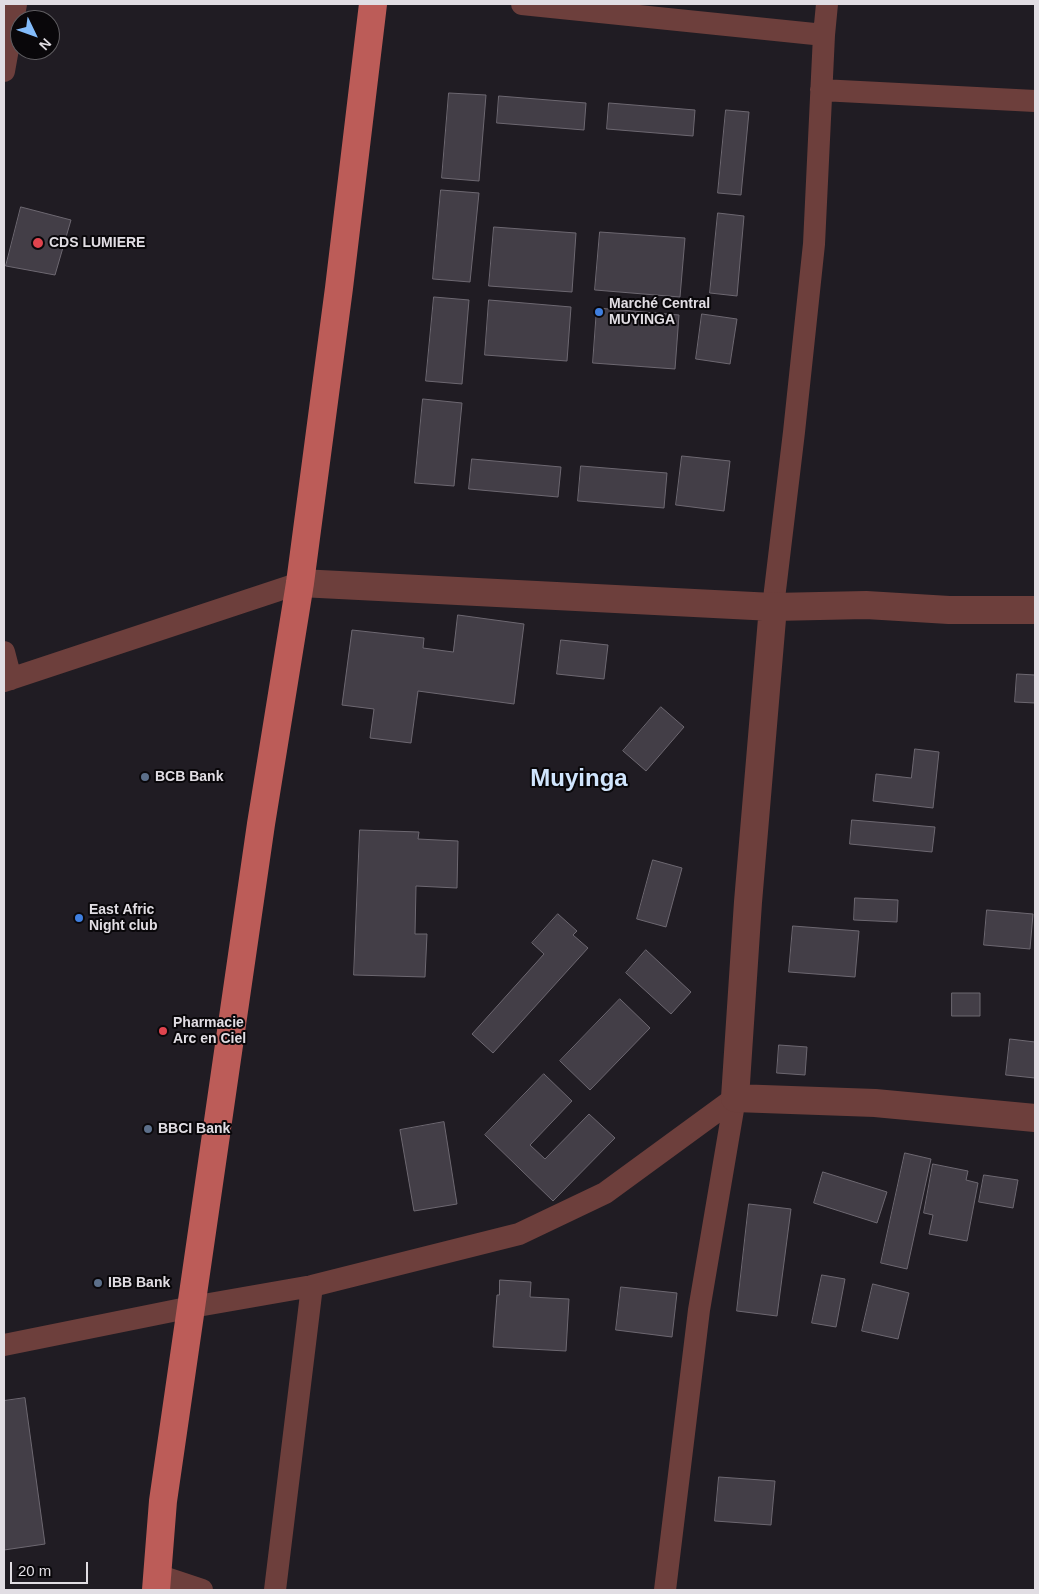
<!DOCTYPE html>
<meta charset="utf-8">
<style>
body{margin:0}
#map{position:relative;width:1039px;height:1594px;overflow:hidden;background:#201c23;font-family:Helvetica,sans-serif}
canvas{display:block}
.frame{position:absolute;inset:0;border:5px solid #e1dde3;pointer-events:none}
.north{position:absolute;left:10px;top:10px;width:50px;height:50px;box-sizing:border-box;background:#09070a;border:1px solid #5f5d61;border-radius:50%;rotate:132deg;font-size:14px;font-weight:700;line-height:20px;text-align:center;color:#e1dde3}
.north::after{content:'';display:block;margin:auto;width:18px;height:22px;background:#83bcfb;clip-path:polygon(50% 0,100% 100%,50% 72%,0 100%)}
.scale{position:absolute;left:10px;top:1562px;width:78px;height:22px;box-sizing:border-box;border:2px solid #e1dde3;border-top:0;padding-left:6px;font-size:15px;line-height:18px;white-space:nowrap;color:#e1dde3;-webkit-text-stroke:4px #09070a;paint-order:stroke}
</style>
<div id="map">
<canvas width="1039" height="1594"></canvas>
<div class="frame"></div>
<div class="north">N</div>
<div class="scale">20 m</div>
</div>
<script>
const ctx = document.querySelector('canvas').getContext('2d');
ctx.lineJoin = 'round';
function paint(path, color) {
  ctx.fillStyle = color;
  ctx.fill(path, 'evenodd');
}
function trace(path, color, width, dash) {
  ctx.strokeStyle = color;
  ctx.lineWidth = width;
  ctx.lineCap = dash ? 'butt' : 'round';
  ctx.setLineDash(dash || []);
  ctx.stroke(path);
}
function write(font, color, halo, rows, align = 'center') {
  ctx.font = font + ' Helvetica,sans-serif';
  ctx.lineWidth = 4;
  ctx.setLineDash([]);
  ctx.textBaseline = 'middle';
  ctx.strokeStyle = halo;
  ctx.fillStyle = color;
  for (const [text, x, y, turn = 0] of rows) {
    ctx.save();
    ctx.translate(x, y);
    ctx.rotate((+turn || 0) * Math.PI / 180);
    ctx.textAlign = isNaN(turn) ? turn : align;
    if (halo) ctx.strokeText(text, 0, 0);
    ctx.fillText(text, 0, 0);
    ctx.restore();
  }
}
const building = new Path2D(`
 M 449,93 L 486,95 L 479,181 L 442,178 Z
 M 499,96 L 586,103 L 584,130 L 497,123 Z
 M 609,103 L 695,110 L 693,136 L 607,129 Z
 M 726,110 L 749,112 L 741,195 L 718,193 Z
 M 441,190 L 479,193 L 470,282 L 433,279 Z
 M 21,207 L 71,220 L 55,275 L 6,266 Z
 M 718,213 L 744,216 L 737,296 L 710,293 Z
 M 494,227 L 576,233 L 572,292 L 489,286 Z
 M 600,232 L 685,238 L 680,297 L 595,290 Z
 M 434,297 L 469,300 L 462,384 L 426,381 Z
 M 489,300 L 571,307 L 567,361 L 485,355 Z
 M 597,308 L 679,315 L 675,369 L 593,363 Z
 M 702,314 L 737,319 L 730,364 L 696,359 Z
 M 423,399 L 462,403 L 454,486 L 415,483 Z
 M 682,456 L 730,461 L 724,511 L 676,505 Z
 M 472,459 L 561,467 L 558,497 L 469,489 Z
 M 581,466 L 667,473 L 664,508 L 578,501 Z
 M 458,615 L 524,624 L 514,704 L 418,691 L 411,743 L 370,738 L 374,709 L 342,705 L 352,630 L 424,638 L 423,648 L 453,652 Z
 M 561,640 L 608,645 L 604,679 L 557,674 Z
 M 1017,674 L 1035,675 L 1035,703 L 1015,702 Z
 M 661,707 L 684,727 L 646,771 L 623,751 Z
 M 915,749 L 939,752 L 933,808 L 873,801 L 876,774 L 911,778 Z
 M 852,820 L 935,827 L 932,852 L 850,844 Z
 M 360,830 L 419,832 L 418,839 L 458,841 L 457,888 L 416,886 L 415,934 L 427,934 L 425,977 L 354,975 Z
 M 653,860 L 682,868 L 666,927 L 637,919 Z
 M 855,898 L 898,900 L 897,922 L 854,920 Z
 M 987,910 L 1033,914 L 1030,949 L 984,945 Z
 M 558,914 L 577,931 L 573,935 L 588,948 L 493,1053 L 472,1034 L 544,954 L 532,943 Z
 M 793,926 L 859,931 L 855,977 L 789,972 Z
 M 646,950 L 691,992 L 671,1014 L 626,973 Z
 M 952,993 L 980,993 L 980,1016 L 952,1016 Z
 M 620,999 L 650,1028 L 590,1090 L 560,1061 Z
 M 1010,1039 L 1035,1042 L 1035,1078 L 1006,1075 Z
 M 779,1045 L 807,1047 L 805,1075 L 777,1073 Z
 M 544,1074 L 572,1101 L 530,1145 L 545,1159 L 589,1114 L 615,1138 L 553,1201 L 485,1135 Z
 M 444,1122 L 457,1204 L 414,1211 L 400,1130 Z
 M 905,1153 L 931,1159 L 907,1269 L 881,1263 Z
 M 933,1164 L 968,1171 L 966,1180 L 978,1183 L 967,1241 L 929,1234 L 933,1215 L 924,1213 Z
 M 823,1172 L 887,1192 L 877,1223 L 814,1203 Z
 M 984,1175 L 1018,1180 L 1013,1208 L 979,1202 Z
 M 749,1204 L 791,1209 L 777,1316 L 737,1311 Z
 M 822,1275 L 845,1279 L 836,1327 L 812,1323 Z
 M 500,1280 L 531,1282 L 530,1297 L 569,1299 L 566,1351 L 493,1347 L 497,1295 L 499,1295 Z
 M 873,1284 L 909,1293 L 898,1339 L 862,1331 Z
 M 621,1287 L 677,1293 L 672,1337 L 616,1330 Z
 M 25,1398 L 45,1544 L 4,1550 L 4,1401 Z
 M 719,1477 L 775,1481 L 771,1525 L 715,1521 Z`);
paint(building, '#433e47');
trace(building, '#6d6871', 1);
trace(new Path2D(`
 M 522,4 L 824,35
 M 4,71 L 16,4
 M 821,90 L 1035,101
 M 773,607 L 794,432 L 814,244 L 824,35 L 827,4
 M 4,652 L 11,679
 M 4,681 L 300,583
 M 4,1345 L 192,1307 L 312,1286 L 519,1234 L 605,1193 L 735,1098
 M 157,1575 L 202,1590
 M 275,1590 L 312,1286
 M 665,1590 L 699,1310 L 735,1098`), '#6d3f3c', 22);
trace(new Path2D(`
 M 300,583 L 773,607 L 866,605 L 949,610 L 1035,610
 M 773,607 L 748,902 L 735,1098 L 875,1103 L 1035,1118`), '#6d3f3c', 28);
trace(new Path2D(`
 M 156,1590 L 163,1501 L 261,824 L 300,583 L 339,288 L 373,4`), '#bc5c58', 28);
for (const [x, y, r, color] of [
 [38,243,6,"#e0444e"],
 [599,312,5,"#3f7fe0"],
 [145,777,5,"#5c6f8a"],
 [79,918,5,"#3f7fe0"],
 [163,1031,5,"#e0444e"],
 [148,1129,5,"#5c6f8a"],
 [98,1283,5,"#5c6f8a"]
]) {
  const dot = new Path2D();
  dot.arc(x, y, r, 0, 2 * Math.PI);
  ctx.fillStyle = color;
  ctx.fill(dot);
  trace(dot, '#09070a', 2);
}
write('bold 14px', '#e1dde3', '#09070a', [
 ["CDS LUMIERE",49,243],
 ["Marché Central",609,304],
 ["MUYINGA",609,320],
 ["BCB Bank",155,777],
 ["East Afric",89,910],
 ["Night club",89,926],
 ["Pharmacie",173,1023],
 ["Arc en Ciel",173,1039],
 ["BBCI Bank",158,1129],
 ["IBB Bank",108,1283]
], 'left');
write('bold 24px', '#d0e5fd', '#09070a', [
 ["Muyinga",579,779]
]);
</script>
